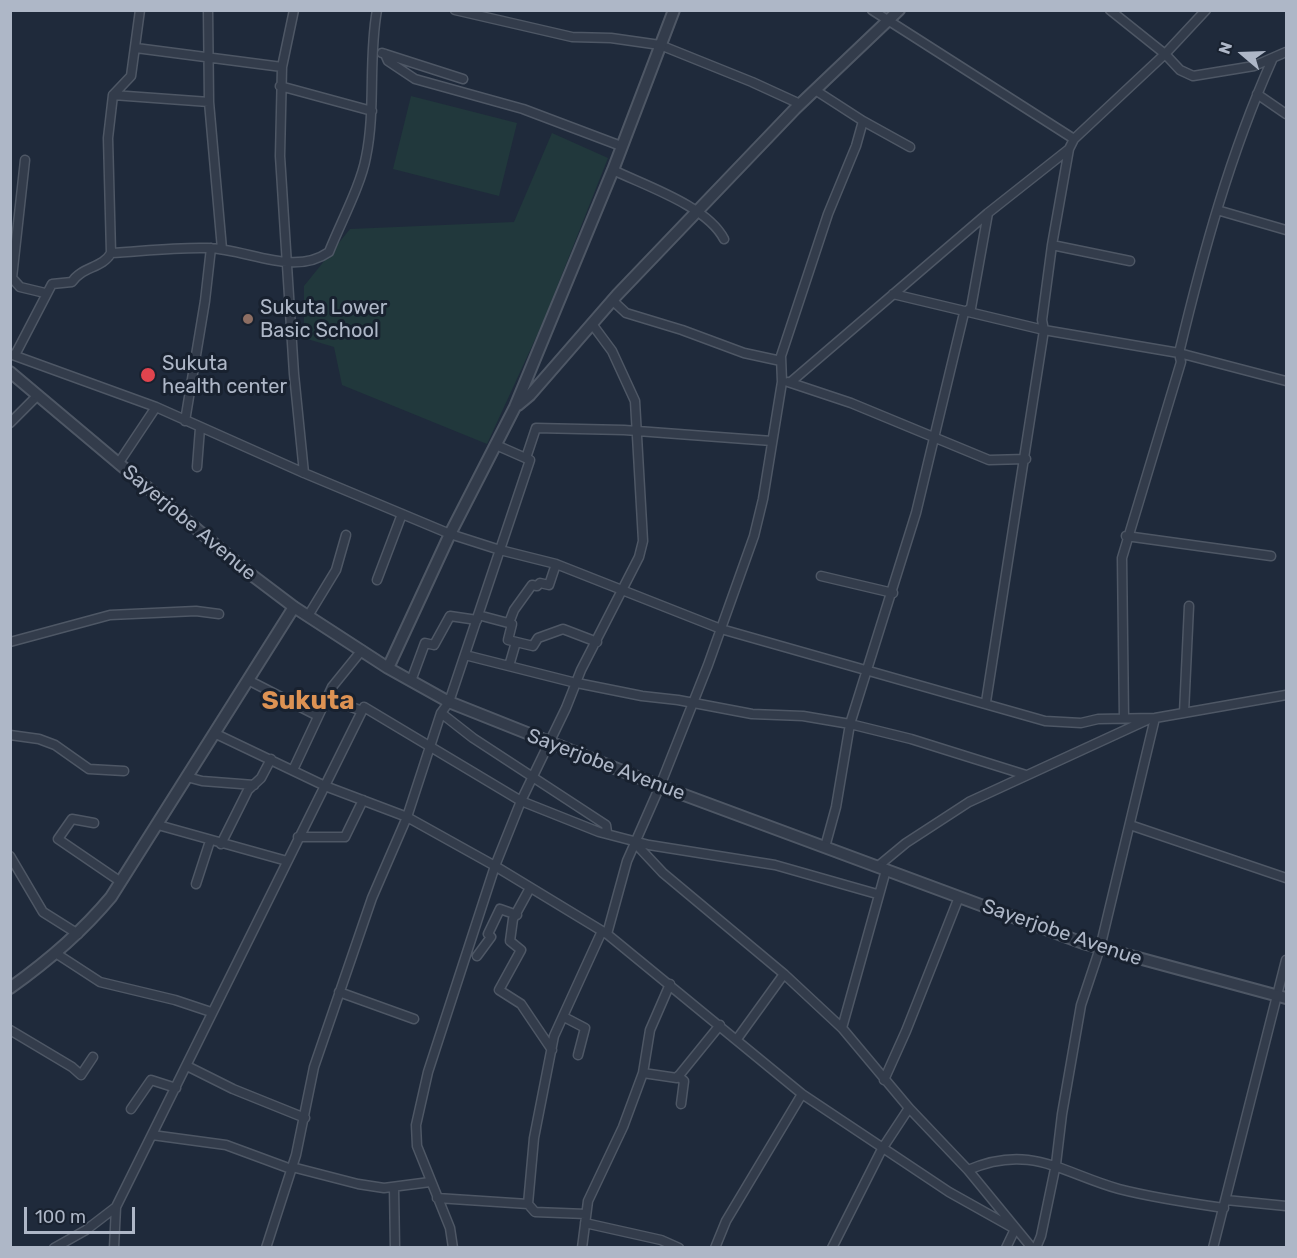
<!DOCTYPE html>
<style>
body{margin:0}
#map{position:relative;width:1297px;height:1258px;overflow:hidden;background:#1f2a3b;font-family:Rubik,sans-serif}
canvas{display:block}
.frame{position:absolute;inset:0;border:12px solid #aeb7c7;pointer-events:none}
.north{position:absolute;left:1213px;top:24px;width:60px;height:60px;-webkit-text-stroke:4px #18212f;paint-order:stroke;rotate:289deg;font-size:16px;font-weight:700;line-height:24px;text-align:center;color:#aeb7c7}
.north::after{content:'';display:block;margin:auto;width:21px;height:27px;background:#aeb7c7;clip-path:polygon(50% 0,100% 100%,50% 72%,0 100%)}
.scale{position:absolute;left:24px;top:1207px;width:111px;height:27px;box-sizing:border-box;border:3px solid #aeb7c7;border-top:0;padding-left:8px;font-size:18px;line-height:21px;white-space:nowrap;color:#aeb7c7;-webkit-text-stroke:4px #18212f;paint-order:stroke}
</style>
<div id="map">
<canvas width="1297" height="1258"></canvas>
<div class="frame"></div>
<div class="north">N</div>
<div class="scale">100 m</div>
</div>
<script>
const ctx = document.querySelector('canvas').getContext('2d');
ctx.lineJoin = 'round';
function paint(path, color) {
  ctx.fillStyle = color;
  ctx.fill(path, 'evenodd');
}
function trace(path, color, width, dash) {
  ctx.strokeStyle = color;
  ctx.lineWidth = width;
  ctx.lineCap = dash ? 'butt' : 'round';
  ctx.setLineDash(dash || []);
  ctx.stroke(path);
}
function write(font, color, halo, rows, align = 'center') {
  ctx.font = font + ' Rubik,sans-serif';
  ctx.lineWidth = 6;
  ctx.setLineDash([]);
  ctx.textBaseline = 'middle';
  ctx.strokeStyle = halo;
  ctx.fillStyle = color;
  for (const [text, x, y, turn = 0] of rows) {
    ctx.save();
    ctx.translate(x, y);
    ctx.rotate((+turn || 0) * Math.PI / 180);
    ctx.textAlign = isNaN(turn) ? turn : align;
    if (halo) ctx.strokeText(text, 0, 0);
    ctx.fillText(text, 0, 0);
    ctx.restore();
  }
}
paint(new Path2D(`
 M 411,96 L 517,123 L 499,196 L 393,169 Z
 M 552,133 L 608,158 L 544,320 L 487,444 L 342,385 L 334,347 L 304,338 L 304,286 L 350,229 L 514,222 Z`), '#21383c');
const minor = new Path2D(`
 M 140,10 L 131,76 L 113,95 L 108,138 L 111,253 C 144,251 176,247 208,248 C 248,249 293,277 329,252 C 340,224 361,185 366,157 C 376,109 368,59 377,10
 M 208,10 L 209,102 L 222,249
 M 294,10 L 282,67 L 280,156 L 294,374 L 304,473
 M 455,10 L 572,37 L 611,38 L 660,45 L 752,82 L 800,104
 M 872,10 L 1074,139
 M 1110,10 L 1165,54 L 1180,70 L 1193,76 L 1254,66 L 1286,52
 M 136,48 L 282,67
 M 382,53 L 463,79
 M 385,54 L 388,61 L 415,79 L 523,109 L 621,146
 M 1272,60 C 1230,154 1203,253 1179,353 L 1286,381
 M 280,86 L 372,111
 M 1257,94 L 1286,114
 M 113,95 L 209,102
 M 863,121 L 910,147
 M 25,160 L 12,278 L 20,287 L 45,293
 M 613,170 C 646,186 707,206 724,239
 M 1217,210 L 1286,230
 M 1052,245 L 1130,261
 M 893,294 L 1044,330 L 1179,353 L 1181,362 L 1122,558 L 1124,718
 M 612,300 L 626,313 L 682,330 L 744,353 L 781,361
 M 10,354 L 156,407 L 304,473 L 450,534 L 500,550 L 556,564 L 721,629 L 1045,721 L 1081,723 L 1098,719 L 1155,718 L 1286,695
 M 15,355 L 52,284 L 72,282 C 81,267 103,268 111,253
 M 792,381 L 988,213 L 1069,149
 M 788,382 L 851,403 L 989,460 L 1026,459
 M 185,421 L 205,301 L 211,248
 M 10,423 L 37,396
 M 526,458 L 536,428 L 624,430 L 772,441
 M 118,464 L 156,407
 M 197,467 L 200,428
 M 1126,536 L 1271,556
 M 821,576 L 893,593
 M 377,580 L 402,514
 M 478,615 L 512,624 L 508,640 L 533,646 L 538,638 L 563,629 L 597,642
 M 308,616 L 336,570 L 346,535
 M 509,623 L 514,610 L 532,585 L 537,586 L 540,583 L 549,585 L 556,564
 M 10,642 L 110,615 L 196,611 L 219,614
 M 465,655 L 572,682 L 642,696 L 678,700 L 752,714 L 803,716 L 850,724 L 911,739 L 1026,775
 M 509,666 L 516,642
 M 248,680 L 318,716
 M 411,681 L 425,643 L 434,645 L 450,616 L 477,620
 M 328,698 L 362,711
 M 986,702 L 1044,330 L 1042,320 L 1052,245 L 1069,149 L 1074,139 L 1165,54 L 1206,10
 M 441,713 L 473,738 L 606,825 L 607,832
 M 1184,713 L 1189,606
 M 214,733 L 325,786 L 407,817 L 495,866 L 607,934 L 802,1094 L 949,1192 L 1015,1229 L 1006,1248
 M 10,735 L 39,739 L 55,745 L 89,769 L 124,771
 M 293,770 L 332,687 L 362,650
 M 187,777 L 202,781 L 254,785
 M 94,823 L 72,819 L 58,839 L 121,882
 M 158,825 L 287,861
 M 1130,825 L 1286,878
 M 298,837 L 345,837 L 363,800
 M 634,842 L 663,873 L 784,974 L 842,1028 L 909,1108 L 968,1170 L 1032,1248
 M 221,844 L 248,790 L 261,778 L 271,759
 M 825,847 L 836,807 L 850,724 L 916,513 L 964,313 L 971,308 L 988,213
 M 10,856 L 43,912 L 78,934
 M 877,867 L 906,843 L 969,802 L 1147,720
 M 196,884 L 210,841
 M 530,888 L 513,919 L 510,941 L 521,950 L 499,990 L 521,1004 L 552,1050
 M 607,934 L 627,861 L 660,786 L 708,665 L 754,536 L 763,499 L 782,382 L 781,356 L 828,214 L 856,146 L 863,121 L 815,90
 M 57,954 L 100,982 L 175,1000 L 211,1012
 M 477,956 L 491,937 L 488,934 L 500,909 L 517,915
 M 339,992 L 414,1019
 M 564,1017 L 585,1028 L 578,1055
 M 842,1028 L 886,870
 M 10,1030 L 72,1067 L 81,1075 L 93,1057
 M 737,1039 L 784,974
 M 187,1066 L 233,1089 L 305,1118
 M 643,1073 L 677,1078 L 720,1025
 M 678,1076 L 684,1081 L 681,1104
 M 884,1080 L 906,1031 L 959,897
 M 131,1109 L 151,1080 L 176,1088
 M 152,1135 L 226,1145 L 291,1169
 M 292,1167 L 358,1184 L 384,1188 L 430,1182
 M 968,1170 C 1031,1143 1062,1173 1119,1189 C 1154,1198 1189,1203 1224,1208
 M 394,1187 L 395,1248
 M 437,1198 L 528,1204
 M 1226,1200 L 1286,1206
 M 586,1214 L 535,1212 L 528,1204 L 534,1138 L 554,1036 L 602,931
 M 585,1223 L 661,1240 L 679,1248
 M 54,1248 L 86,1230 L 116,1207 L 364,707 L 521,801 L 599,832 L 649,845 L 775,865 L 877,894
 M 114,1248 L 116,1207
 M 266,1248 L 296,1155 L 314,1067 L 372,898 L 407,817 L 441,713 L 449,702 L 530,460 L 496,445
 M 453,1248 L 450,1228 L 417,1146 L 416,1125 L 428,1072 L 495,866 L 521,801 L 566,708 L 581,670 L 639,557 L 643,541 L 635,401 L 612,351 L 592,324
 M 582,1248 L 588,1201 L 623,1127 L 643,1073 L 650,1030 L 670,984
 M 715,1248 L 726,1221 L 802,1094
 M 832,1248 L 882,1149 L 909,1108
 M 1036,1248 L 1041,1236 L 1056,1164 L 1062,1114 L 1081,1005 L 1100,948 L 1155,718
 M 1213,1248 L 1286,960`);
const tertiary = new Path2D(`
 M 10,372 L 249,573 L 294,607 L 388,668 L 449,702 L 660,786 L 1083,943 L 1286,998
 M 518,405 L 530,395 L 617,295 L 795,109 L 899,10
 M 388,668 L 450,534 L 515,407 L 613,170 L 674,10
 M 10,988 C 48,961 81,933 111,897 L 294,607`);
trace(minor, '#4e5765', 11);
trace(tertiary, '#4e5765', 14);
trace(minor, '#333c4b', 8);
trace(tertiary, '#333c4b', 10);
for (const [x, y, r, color] of [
 [248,319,6,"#8d6e63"],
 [148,375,8,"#e0444e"]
]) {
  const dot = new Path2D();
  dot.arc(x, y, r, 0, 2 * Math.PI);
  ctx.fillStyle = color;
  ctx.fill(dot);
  trace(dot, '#18212f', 2);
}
write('20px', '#aeb7c7', '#18212f', [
 ["Sukuta Lower",260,308],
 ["Basic School",260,331],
 ["Sukuta",162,364],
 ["health center",162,387]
], 'left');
write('20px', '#aeb7c7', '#18212f', [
 ["Sayerjobe Avenue",189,523,40],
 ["Sayerjobe Avenue",606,765,21],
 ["Sayerjobe Avenue",1062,933,19]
]);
write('bold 26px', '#dd9253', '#18212f', [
 ["Sukuta",308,701]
]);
</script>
